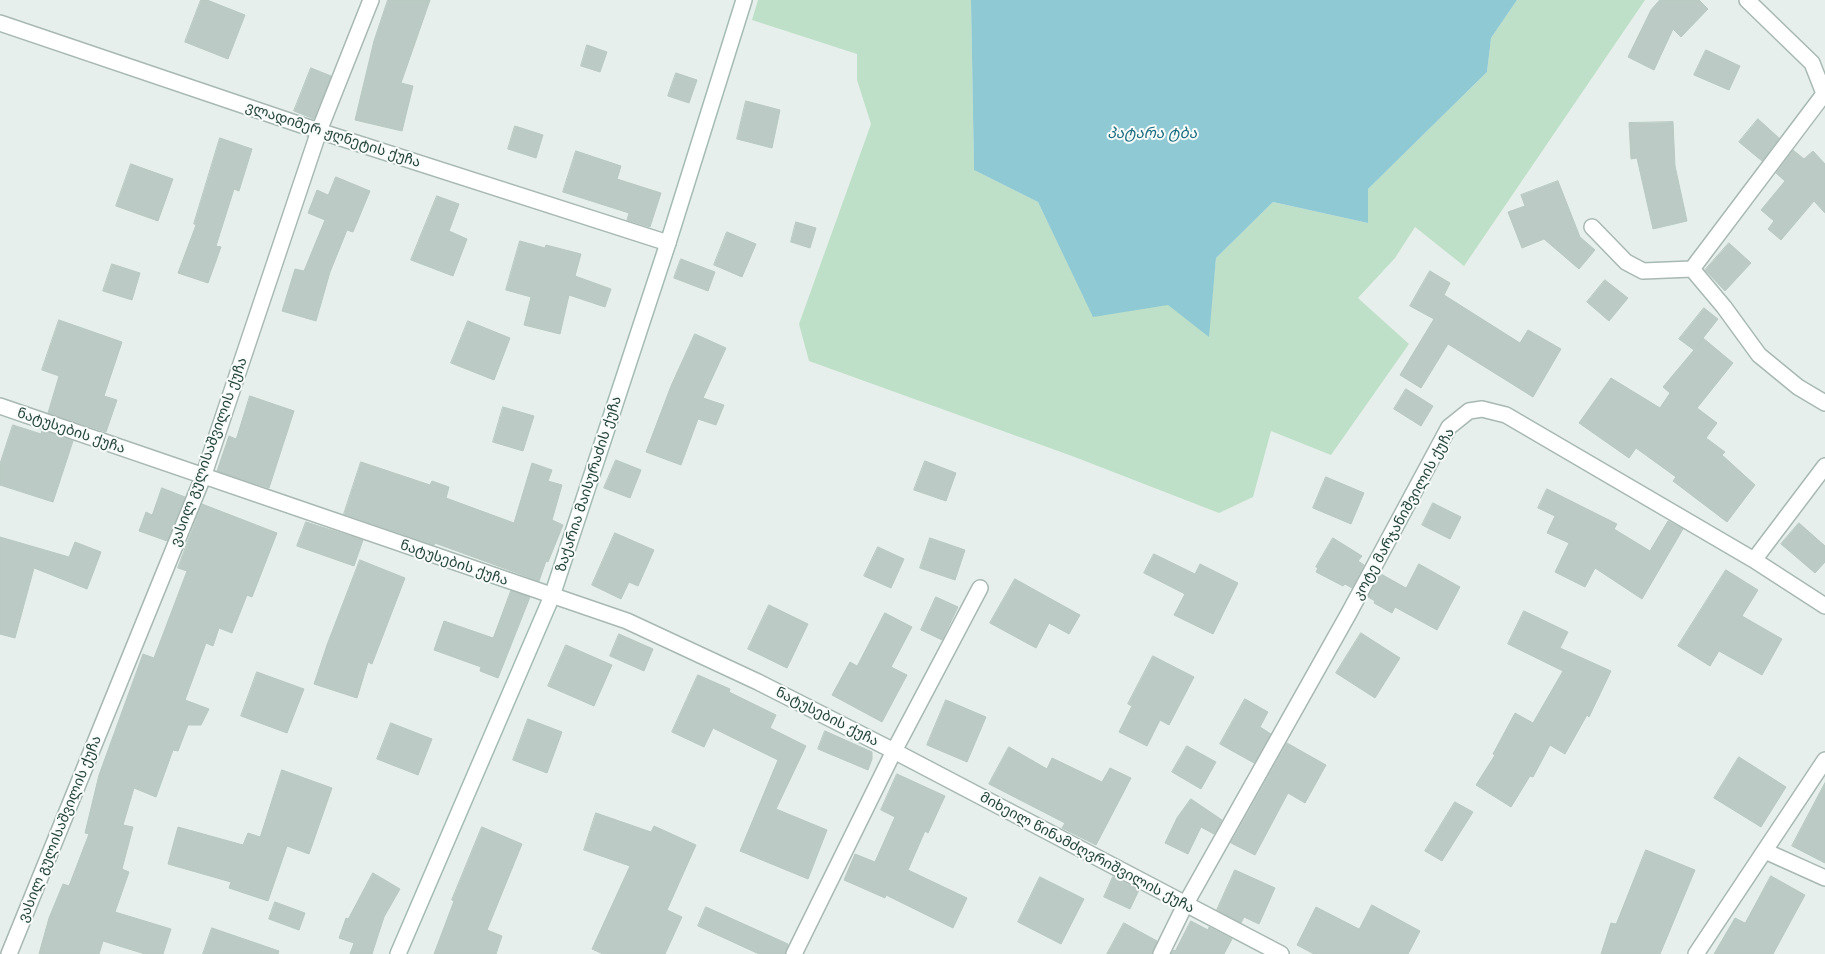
<!DOCTYPE html>
<meta charset="utf-8">
<style>
body{margin:0}
canvas{display:block;background:#e6efeb}
</style>
<canvas width="1825" height="954"></canvas>
<script>
const ctx = document.querySelector('canvas').getContext('2d');
ctx.lineJoin = 'round';
function paint(path, color) {
  ctx.fillStyle = color;
  ctx.fill(path, 'evenodd');
}
function trace(path, color, width, dash) {
  ctx.strokeStyle = color;
  ctx.lineWidth = width;
  ctx.lineCap = dash ? 'butt' : 'round';
  ctx.setLineDash(dash || []);
  ctx.stroke(path);
}
function write(font, color, halo, rows, align = 'center') {
  ctx.font = font + ' "PT Sans","Noto Sans Georgian",sans-serif';
  ctx.lineWidth = 4;
  ctx.setLineDash([]);
  ctx.textBaseline = 'middle';
  ctx.strokeStyle = halo;
  ctx.fillStyle = color;
  for (const [text, x, y, turn = 0] of rows) {
    ctx.save();
    ctx.translate(x, y);
    ctx.rotate((+turn || 0) * Math.PI / 180);
    ctx.textAlign = isNaN(turn) ? turn : align;
    if (halo) ctx.strokeText(text, 0, 0);
    ctx.fillText(text, 0, 0);
    ctx.restore();
  }
}
paint(new Path2D(`
 M 758,0 L 971,0 L 974,170 L 1038,202 L 1093,316 L 1169,302 L 1208,336 L 1216,258 L 1273,202 L 1368,223 L 1368,189 L 1487,72 L 1491,38 L 1517,0 L 1645,0 L 1464,266 L 1415,227 L 1395,258 L 1358,298 L 1409,344 L 1331,455 L 1271,431 L 1253,497 L 1219,513 L 1072,456 L 809,361 L 799,324 L 871,124 L 857,80 L 857,54 L 752,20 Z`), '#bfe0c8');
paint(new Path2D(`
 M 971,0 L 1517,0 L 1491,38 L 1487,72 L 1368,189 L 1368,223 L 1273,202 L 1216,258 L 1209,337 L 1168,305 L 1093,317 L 1038,202 L 974,170 Z`), '#8ec9d4');
const building = new Path2D(`
 M 201,0 L 207,0 L 245,15 L 228,59 L 185,42 Z
 M 388,0 L 430,0 L 401,83 L 413,86 L 402,131 L 355,120 L 374,41 Z
 M 1660,0 L 1699,0 L 1708,9 L 1681,37 L 1673,29 L 1654,70 L 1628,57 L 1651,10 Z
 M 587,45 L 607,52 L 600,72 L 581,66 Z
 M 1706,50 L 1740,66 L 1729,90 L 1694,75 Z
 M 311,68 L 331,76 L 314,119 L 294,111 Z
 M 676,73 L 697,80 L 689,103 L 668,96 Z
 M 746,101 L 780,110 L 772,148 L 737,139 Z
 M 1758,119 L 1779,138 L 1762,161 L 1739,142 Z
 M 1673,122 L 1675,166 L 1687,221 L 1653,229 L 1637,158 L 1631,159 L 1629,123 Z
 M 515,126 L 543,135 L 536,158 L 508,149 Z
 M 220,138 L 252,149 L 239,191 L 234,189 L 216,246 L 221,247 L 208,283 L 178,273 L 196,225 L 194,224 Z
 M 1793,150 L 1804,159 L 1813,151 L 1825,164 L 1825,213 L 1814,201 L 1781,240 L 1768,229 L 1774,221 L 1761,210 L 1785,181 L 1776,173 Z
 M 576,151 L 621,166 L 617,179 L 661,193 L 650,227 L 627,220 L 629,213 L 563,192 Z
 M 131,164 L 173,179 L 158,221 L 116,206 Z
 M 336,177 L 370,191 L 353,232 L 347,230 L 330,272 L 316,321 L 282,311 L 295,269 L 304,271 L 325,220 L 308,213 L 317,190 L 328,195 Z
 M 1558,181 L 1580,237 L 1595,250 L 1579,269 L 1544,239 L 1522,248 L 1508,212 L 1525,206 L 1521,195 Z
 M 437,196 L 459,204 L 449,231 L 467,239 L 453,276 L 411,260 Z
 M 796,222 L 816,228 L 810,248 L 791,242 Z
 M 727,232 L 756,244 L 742,277 L 714,265 Z
 M 520,241 L 545,248 L 546,245 L 581,254 L 575,276 L 611,289 L 605,307 L 569,295 L 560,334 L 524,325 L 531,297 L 506,290 Z
 M 1729,243 L 1751,263 L 1725,291 L 1705,270 Z
 M 681,259 L 715,272 L 708,291 L 674,278 Z
 M 112,264 L 140,273 L 132,300 L 103,291 Z
 M 1430,271 L 1450,283 L 1444,295 L 1520,343 L 1528,330 L 1561,349 L 1533,397 L 1448,344 L 1421,388 L 1400,375 L 1434,319 L 1410,306 Z
 M 1605,280 L 1628,298 L 1609,321 L 1587,302 Z
 M 1704,308 L 1718,319 L 1696,347 L 1703,338 L 1733,363 L 1697,408 L 1717,423 L 1706,438 L 1725,452 L 1722,455 L 1755,485 L 1727,522 L 1673,481 L 1676,477 L 1636,448 L 1629,458 L 1579,423 L 1611,378 L 1660,408 L 1670,393 L 1663,387 L 1694,350 L 1679,339 Z
 M 59,320 L 122,342 L 104,396 L 117,400 L 106,432 L 48,413 L 59,376 L 42,370 Z
 M 468,321 L 510,338 L 494,380 L 451,363 Z
 M 695,334 L 726,348 L 703,398 L 724,405 L 716,425 L 698,419 L 681,465 L 646,452 L 671,386 Z
 M 1406,389 L 1433,406 L 1421,426 L 1394,409 Z
 M 250,396 L 294,411 L 269,488 L 217,471 L 229,436 L 236,439 Z
 M 503,407 L 534,416 L 523,451 L 493,442 Z
 M 13,425 L 41,434 L 42,430 L 73,441 L 53,502 L 0,485 L 0,464 Z
 M 616,460 L 641,470 L 630,498 L 604,488 Z
 M 925,461 L 956,473 L 946,501 L 914,490 Z
 M 361,462 L 430,485 L 432,481 L 449,487 L 446,498 L 514,523 L 532,463 L 552,470 L 548,481 L 562,485 L 552,520 L 563,525 L 548,562 L 546,561 L 539,581 L 435,543 L 434,545 L 344,514 Z
 M 1326,477 L 1364,493 L 1351,524 L 1313,508 Z
 M 162,488 L 185,497 L 167,541 L 139,531 L 146,512 L 152,515 Z
 M 1547,489 L 1617,524 L 1614,529 L 1650,551 L 1668,521 L 1683,529 L 1642,599 L 1595,568 L 1585,587 L 1555,572 L 1569,543 L 1547,533 L 1555,516 L 1538,508 Z
 M 1433,503 L 1461,517 L 1450,539 L 1422,525 Z
 M 202,504 L 277,533 L 252,597 L 247,595 L 232,633 L 219,628 L 213,646 L 206,643 L 185,700 L 209,709 L 201,725 L 188,725 L 178,751 L 173,750 L 156,797 L 134,788 L 123,825 L 133,827 L 122,869 L 129,872 L 115,912 L 171,929 L 163,954 L 145,954 L 103,941 L 99,954 L 39,954 L 49,918 L 63,884 L 69,886 L 89,834 L 85,833 L 99,775 L 143,654 L 154,658 L 187,571 L 178,568 Z
 M 306,522 L 363,540 L 354,566 L 297,546 Z
 M 1799,523 L 1825,546 L 1825,562 L 1815,573 L 1781,544 Z
 M 615,533 L 654,550 L 638,586 L 629,582 L 621,599 L 592,585 Z
 M 0,537 L 69,557 L 75,542 L 101,552 L 87,589 L 34,568 L 15,638 L 0,634 Z
 M 930,538 L 965,550 L 955,580 L 920,568 Z
 M 1333,538 L 1362,556 L 1358,561 L 1364,565 L 1352,588 L 1345,584 L 1343,586 L 1316,572 L 1318,568 L 1316,567 Z
 M 878,547 L 904,559 L 891,588 L 864,576 Z
 M 1154,554 L 1195,574 L 1200,564 L 1238,583 L 1213,634 L 1174,615 L 1185,594 L 1144,573 Z
 M 360,560 L 405,578 L 372,664 L 368,662 L 357,698 L 314,684 L 327,645 Z
 M 1419,564 L 1460,587 L 1437,630 L 1395,607 L 1392,613 L 1374,603 L 1375,601 L 1368,597 L 1381,574 L 1406,588 Z
 M 1726,570 L 1758,590 L 1742,616 L 1782,639 L 1762,675 L 1719,651 L 1710,666 L 1678,646 Z
 M 1015,579 L 1080,615 L 1069,634 L 1049,623 L 1036,648 L 990,623 Z
 M 511,591 L 530,597 L 498,678 L 480,671 L 481,667 L 434,650 L 444,621 L 493,638 Z
 M 936,597 L 958,607 L 942,640 L 921,630 Z
 M 769,605 L 808,624 L 787,668 L 748,649 Z
 M 1524,611 L 1568,632 L 1560,648 L 1611,671 L 1589,717 L 1587,715 L 1565,754 L 1550,745 L 1533,777 L 1530,776 L 1511,807 L 1476,785 L 1495,755 L 1493,754 L 1515,713 L 1533,723 L 1563,671 L 1508,644 Z
 M 885,613 L 912,627 L 891,667 L 907,675 L 882,722 L 832,695 L 850,662 L 857,666 Z
 M 1361,633 L 1400,658 L 1375,698 L 1336,673 Z
 M 619,634 L 653,649 L 644,671 L 610,656 Z
 M 566,645 L 612,665 L 594,706 L 548,686 Z
 M 1153,656 L 1194,677 L 1169,725 L 1160,720 L 1147,746 L 1119,732 L 1132,706 L 1128,704 Z
 M 257,672 L 304,689 L 287,733 L 241,716 Z
 M 698,675 L 730,689 L 729,692 L 776,715 L 770,728 L 806,746 L 776,809 L 827,830 L 808,879 L 740,851 L 778,760 L 713,728 L 704,747 L 672,732 Z
 M 1245,699 L 1268,712 L 1260,727 L 1271,734 L 1254,763 L 1220,744 Z
 M 946,700 L 986,717 L 967,762 L 927,745 Z
 M 528,719 L 562,732 L 547,773 L 513,760 Z
 M 391,723 L 432,739 L 418,775 L 377,759 Z
 M 825,731 L 872,752 L 872,759 L 868,770 L 818,749 Z
 M 1287,743 L 1326,765 L 1305,803 L 1288,793 L 1255,855 L 1231,843 Z
 M 1187,746 L 1216,762 L 1201,789 L 1172,772 Z
 M 1009,747 L 1047,769 L 1052,758 L 1102,782 L 1110,768 L 1131,778 L 1096,845 L 1062,828 L 1065,823 L 989,784 Z
 M 1739,757 L 1786,787 L 1761,827 L 1714,798 Z
 M 282,770 L 332,788 L 309,854 L 287,846 L 268,901 L 229,888 L 231,882 L 168,864 L 178,827 L 243,845 L 248,833 L 260,837 Z
 M 897,774 L 945,796 L 928,833 L 925,831 L 908,870 L 967,898 L 953,928 L 886,895 L 885,898 L 844,880 L 855,854 L 875,862 L 895,817 L 881,810 Z
 M 1825,783 L 1825,863 L 1792,846 Z
 M 1191,799 L 1222,820 L 1214,834 L 1201,827 L 1188,854 L 1165,843 L 1177,818 Z
 M 1455,802 L 1473,812 L 1442,861 L 1425,851 Z
 M 596,813 L 651,832 L 654,826 L 696,845 L 667,910 L 682,917 L 665,954 L 603,954 L 592,949 L 630,866 L 584,850 Z
 M 482,827 L 522,844 L 487,930 L 502,936 L 496,954 L 434,954 L 454,901 L 452,900 Z
 M 1646,850 L 1695,870 L 1660,954 L 1601,954 L 1611,923 L 1616,924 Z
 M 1235,870 L 1275,888 L 1259,924 L 1244,917 L 1241,923 L 1217,910 Z
 M 373,873 L 400,889 L 384,917 L 372,954 L 350,954 L 354,943 L 339,938 L 346,918 L 348,919 Z
 M 1771,876 L 1805,895 L 1773,954 L 1714,954 L 1735,918 L 1745,923 Z
 M 1040,877 L 1084,899 L 1061,944 L 1018,922 Z
 M 1113,877 L 1139,890 L 1130,909 L 1104,897 Z
 M 275,902 L 305,913 L 299,930 L 269,919 Z
 M 1372,905 L 1420,931 L 1408,954 L 1314,954 L 1297,945 L 1316,907 L 1359,929 Z
 M 706,907 L 788,944 L 785,954 L 759,954 L 698,926 Z
 M 1191,921 L 1208,930 L 1209,927 L 1232,939 L 1224,954 L 1171,954 L 1174,950 L 1175,951 Z
 M 1124,923 L 1157,941 L 1152,954 L 1107,954 Z
 M 212,928 L 279,951 L 278,954 L 203,954 Z`);
paint(building, '#bbcac4');
trace(building, '#b8c9c2', 1);
const street = new Path2D(`
 M 1747,0 L 1812,63 L 1825,96
 M 0,23 L 319,131 L 668,243
 M 1592,227 L 1626,262 L 1643,271 L 1692,269 L 1824,94
 M 1692,269 L 1724,307 L 1759,355 L 1798,387 L 1825,403
 M 0,406 L 627,621 L 758,682 L 894,751 L 1281,954
 M 1754,560 L 1825,466
 M 1765,851 L 1825,878
 M 9,954 L 203,477 L 319,131 L 371,0
 M 794,954 L 894,751 L 980,588
 M 1161,954 L 1185,905 L 1349,613 L 1449,427 L 1469,411 L 1482,409 L 1506,415 L 1754,560 L 1825,606
 M 1696,954 L 1825,760`);
const secondary = new Path2D(`
 M 398,954 L 552,596 L 668,243 L 744,0`);
trace(street, '#a8b8b2', 18);
trace(secondary, '#a4bbb3', 18);
trace(street, '#fff', 15);
trace(secondary, '#fff', 15);
write('14px', '#24423a', '#f7fbf9', [
 ["ვლადიმერ ჟღნეტის ქუჩა",333,135,18],
 ["ნატუსების ქუჩა",71,431,19],
 ["ვასილ გულისაშვილის ქუჩა",209,452,-70],
 ["ზაქარია მაისურაძის ქუჩა",589,484,-72],
 ["კოტე მარჯანიშვილის ქუჩა",1404,514,-61],
 ["ნატუსების ქუჩა",454,563,19],
 ["ნატუსების ქუჩა",827,717,27],
 ["ვასილ გულისაშვილის ქუჩა",60,829,-68],
 ["მიხეილ წინამძღვრიშვილის ქუჩა",1087,853,28]
]);
write('italic 15px', '#1c6f80', '#f7fbf9', [
 ["პატარა ტბა",1152,134]
]);
</script>
